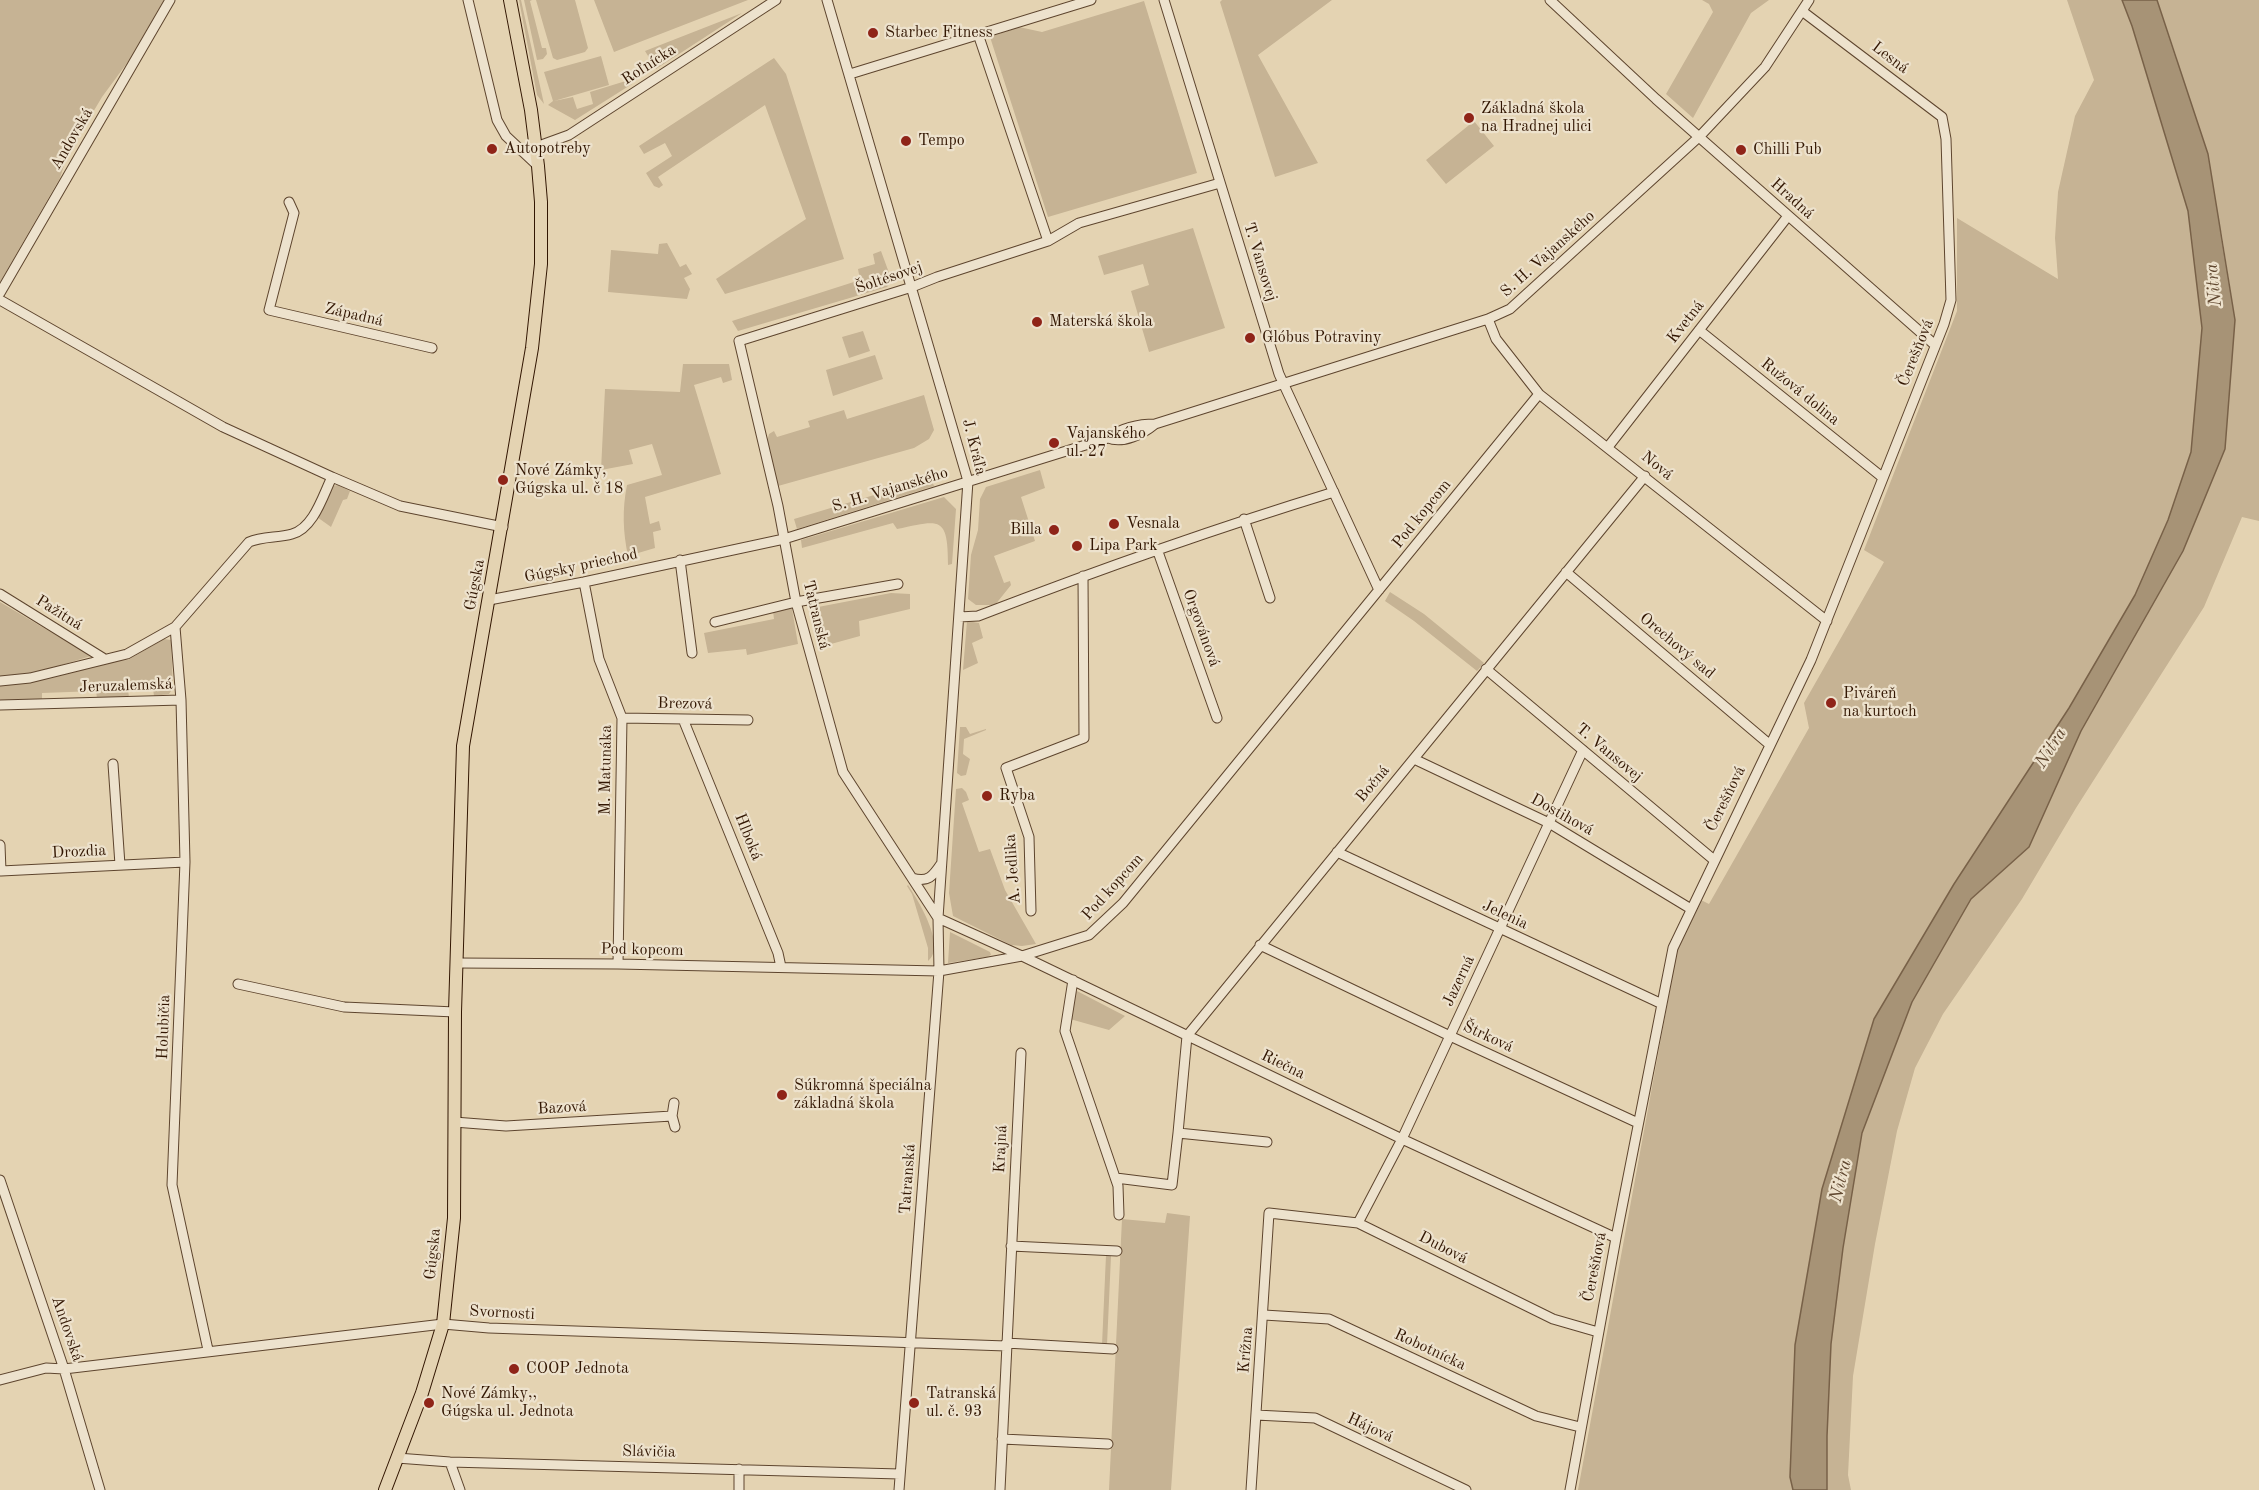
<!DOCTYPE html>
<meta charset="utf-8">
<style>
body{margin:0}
canvas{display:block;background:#e4d3b2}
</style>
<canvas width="2259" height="1490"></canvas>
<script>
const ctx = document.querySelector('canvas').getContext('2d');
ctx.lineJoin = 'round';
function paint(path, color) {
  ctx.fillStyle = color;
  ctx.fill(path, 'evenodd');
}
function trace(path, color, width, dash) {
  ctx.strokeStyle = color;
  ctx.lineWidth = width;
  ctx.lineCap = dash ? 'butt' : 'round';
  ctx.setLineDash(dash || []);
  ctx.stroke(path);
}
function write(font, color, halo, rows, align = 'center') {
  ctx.font = font + ' "Old Standard TT",serif';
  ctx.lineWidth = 4.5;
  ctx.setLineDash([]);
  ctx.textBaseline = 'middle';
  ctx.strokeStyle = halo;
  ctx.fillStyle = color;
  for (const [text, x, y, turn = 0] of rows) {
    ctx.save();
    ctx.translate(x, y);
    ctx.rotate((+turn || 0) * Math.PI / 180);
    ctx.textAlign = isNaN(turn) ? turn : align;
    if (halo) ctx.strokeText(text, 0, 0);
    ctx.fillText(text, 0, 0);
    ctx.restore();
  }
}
paint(new Path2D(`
 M 0,0 L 164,0 L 130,59 L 102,97 L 67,156 L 60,178 L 0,282 Z
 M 519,0 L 521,0 L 544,104 L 537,95 Z
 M 524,0 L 532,0 L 530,1 L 542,48 L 546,48 L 547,54 L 543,59 L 537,60 Z
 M 536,0 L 575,0 L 588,48 L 585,52 L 557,60 L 553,58 Z
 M 594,0 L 748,0 L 614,52 Z
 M 1222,0 L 1332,0 L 1258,55 L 1318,163 L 1275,177 L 1220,2 Z
 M 1702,0 L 1769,0 L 1751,13 L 1693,118 L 1666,94 L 1713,12 L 1709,4 Z
 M 2067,0 L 2122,0 L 2132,26 L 2188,211 L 2202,328 L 2191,452 L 2168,520 L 2135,595 L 2069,708 L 1954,884 L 1874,1019 L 1822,1189 L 1795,1345 L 1790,1477 L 1793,1490 L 1578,1490 L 1677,951 L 1699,899 L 1709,904 L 1809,728 L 1804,703 L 1884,562 L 1864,550 L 1957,311 L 1957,218 L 2058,279 L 2055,238 L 2058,192 L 2075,116 L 2094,80 Z
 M 2157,0 L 2259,0 L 2259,521 L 2242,517 L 2204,607 L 2076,808 L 2022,899 L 1943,1014 L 1915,1068 L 1897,1131 L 1875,1244 L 1853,1376 L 1848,1475 L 1851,1490 L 1827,1490 L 1827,1436 L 1831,1344 L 1843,1248 L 1862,1133 L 1912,1002 L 1971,899 L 2029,847 L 2081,731 L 2183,551 L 2225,449 L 2235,320 L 2222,235 L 2176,55 Z
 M 1144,1 L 1197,173 L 1048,217 L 990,37 L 1019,27 L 1042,32 Z
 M 742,13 L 656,69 L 645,51 L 650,49 Z
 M 601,56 L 609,85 L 554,101 L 573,97 L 577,109 L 593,104 L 590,92 L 629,80 L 632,84 L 575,120 L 548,105 L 553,101 L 544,72 Z
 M 774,58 L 786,74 L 844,259 L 725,294 L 716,279 L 806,219 L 765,105 L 658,177 L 663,185 L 659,188 L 654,186 L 646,173 L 672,156 L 665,143 L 644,154 L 639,146 Z
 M 1474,121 L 1494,146 L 1446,184 L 1426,160 Z
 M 1193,228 L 1225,328 L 1149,352 L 1131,291 L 1149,285 L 1143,264 L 1104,275 L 1098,256 Z
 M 667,243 L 680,267 L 686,264 L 692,274 L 684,278 L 690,289 L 687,299 L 608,292 L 611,250 L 658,254 L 659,244 Z
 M 881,251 L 892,281 L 887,287 L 738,331 L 732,321 L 860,280 L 858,269 L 875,264 L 873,254 Z
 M 863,331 L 870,351 L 849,358 L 842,337 Z
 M 875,355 L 883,379 L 833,396 L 826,370 Z
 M 683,364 L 729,364 L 732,380 L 723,383 L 721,377 L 694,385 L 721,474 L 645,497 L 650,524 L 659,521 L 661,530 L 653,532 L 655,548 L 628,556 C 623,532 622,510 627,485 L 662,475 L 652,444 L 629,450 L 633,464 L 601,470 L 605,389 L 680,392 Z
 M 924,395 L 934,430 L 929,439 L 914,448 L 778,486 L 767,441 L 769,434 L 774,431 L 777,437 L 810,427 L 808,421 L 844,410 L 847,419 Z
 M 1040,470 L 1045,488 L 1021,497 L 1035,541 L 994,556 L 1004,583 L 1010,581 L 1011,585 L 995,605 L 976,605 L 968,599 L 971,555 L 978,530 L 980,499 L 986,487 Z
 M 931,478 L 934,486 L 797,529 L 794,519 Z
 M 338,485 L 350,491 L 347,499 L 343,500 L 331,527 L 317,517 L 332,486 Z
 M 944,497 L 956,509 L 952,564 L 948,565 C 948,515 940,520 897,529 L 893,523 L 802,548 L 801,540 Z
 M 1390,592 L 1424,614 L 1484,663 L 1477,671 L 1414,621 L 1385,601 Z
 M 891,593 L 910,594 L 910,609 L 859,621 L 860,636 L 820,647 L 813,608 Z
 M 0,602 L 91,656 L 32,674 L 0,677 Z
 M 787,608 L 792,609 L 798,644 L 747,655 L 746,649 L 708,653 L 704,633 L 774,619 L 773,611 Z
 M 967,621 L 979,623 L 983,638 L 972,643 L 978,663 L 963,670 Z
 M 164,639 L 171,640 L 173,688 L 169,694 L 154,696 L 153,689 L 128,690 L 129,697 L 97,698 L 96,691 L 42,693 L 42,700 L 0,701 L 0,684 L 105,661 L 128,660 Z
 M 960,727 L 966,727 L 970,734 L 986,729 L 986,730 L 964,739 L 963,754 L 970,759 L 966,775 L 961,776 L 957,773 Z
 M 962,788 L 966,792 L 969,800 L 962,803 L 979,852 L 990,849 L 1005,890 L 1036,944 L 1022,946 L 1011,945 L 953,916 L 949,893 L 956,789 Z
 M 908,885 C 918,900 947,947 928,961 L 928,948 L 912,894 L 907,886 Z
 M 950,932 L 990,952 L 991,955 L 987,957 L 948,963 Z
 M 1077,991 L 1125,1016 L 1109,1030 L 1070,1019 L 1075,993 Z
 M 1167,1213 L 1190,1216 L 1171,1490 L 1109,1490 L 1122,1219 L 1165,1223 Z
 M 1106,1255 L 1111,1256 L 1107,1345 L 1102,1345 Z`), '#c6b394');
const water = new Path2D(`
 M 2122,0 L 2157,0 L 2208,154 L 2235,320 L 2225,449 L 2183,551 L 2081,731 L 2029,847 L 1971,899 L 1912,1002 L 1862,1133 L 1843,1248 L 1831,1344 L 1827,1436 L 1827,1490 L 1793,1490 L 1790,1477 L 1795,1345 L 1822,1189 L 1874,1019 L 1954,884 L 2069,708 L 2135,595 L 2168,520 L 2191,452 L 2202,328 L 2188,211 L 2132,26 Z`);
paint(water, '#a79376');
trace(water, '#786148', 1.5);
const minor = new Path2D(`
 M 468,0 L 497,120 L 506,136 L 538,166
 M 827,0 L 968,481 L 938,918 L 939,971 L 899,1490
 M 1164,0 L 1279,374 L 1379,590
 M 1550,0 L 1656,99 L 1935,345
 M 978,34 L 1048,241
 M 850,74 L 1091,0
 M 536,147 L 569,135 L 776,0
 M 289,202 L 294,213 L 269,310 L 432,348
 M 0,293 L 170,0
 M 0,300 L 223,427 L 332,477 L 400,506 L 503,527
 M 1488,319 L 1496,339 L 1539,394 L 1827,621
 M 1699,330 L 1882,477
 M 1108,438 C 1123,444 1143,434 1155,424
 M 1608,447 L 1788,216
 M 1244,519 L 1270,598
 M 1157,549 L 1217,718
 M 680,560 L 692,653
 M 1566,572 L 1769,744
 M 584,582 L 599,659 L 622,718 L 618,964
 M 0,594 L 103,658
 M 489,600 L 584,582 L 784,539 L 1108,438 C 1120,428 1139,424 1155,424 L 1488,319 L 1510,309 L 1700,136 L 1765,67 L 1809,0
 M 959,617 L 978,616 C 1095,571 1213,529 1334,492
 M 715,622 L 796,602 L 898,584
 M 175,627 L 181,700 L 185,862 L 172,1185 L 208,1350
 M 1486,669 L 1714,860
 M 0,681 L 30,678 L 127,654 L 175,627 L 249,542 C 262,536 278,538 292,534 C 314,528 323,495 332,477
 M 0,705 L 181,700
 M 622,718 L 748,720
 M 683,719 L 778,953 L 781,967
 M 1414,759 L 1549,823 L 1691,909
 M 113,764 L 120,865
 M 0,845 L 1,871 L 185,862
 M 1337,852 L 1662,1004
 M 912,878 C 928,883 933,876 941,864
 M 1031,911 L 1029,837 L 1006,768 L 1084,738 L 1083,576
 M 938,918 L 843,772 L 796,602 L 778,506 L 739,341 L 912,287 L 937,277 L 1048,241 L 1079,223 L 1220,183
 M 938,918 L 1022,956 L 1402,1139 L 1616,1238
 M 1260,945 L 1450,1036 L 1638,1123
 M 457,963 L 618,964 L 939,971 L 1022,956 L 1089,935 L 1123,903 L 1539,394
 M 1073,980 L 1065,1031 L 1118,1186 L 1119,1215
 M 238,984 L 344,1007 L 455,1012
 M 674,1103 L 672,1116 L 675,1127
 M 454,1122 L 506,1126 L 672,1116
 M 1267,1142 L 1178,1133 L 1187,1036 L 1645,476
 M 1116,1178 L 1172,1185 L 1178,1133
 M 0,1180 L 64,1369 L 100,1490
 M 1358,1223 L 1402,1139 L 1583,750
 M 1011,1246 L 1117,1251
 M 1264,1315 L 1329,1319 L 1536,1416 L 1580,1427
 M 1006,1343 L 1113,1349
 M 0,1380 L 46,1368 L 64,1369 L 443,1324 L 489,1328 L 1006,1346
 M 1256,1415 L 1315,1418 L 1466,1490
 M 1002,1439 L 1108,1444
 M 397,1458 L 450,1462 L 900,1474
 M 450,1462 L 460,1490
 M 739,1490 L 739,1469
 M 1000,1490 L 1021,1053
 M 1251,1490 L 1269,1213 L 1358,1223 L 1553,1319 L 1598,1332
 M 1570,1490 L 1616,1238 L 1673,948 L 1811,660 L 1944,324 L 1951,300 L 1946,139 L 1942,117 L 1802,11`);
const major = new Path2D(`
 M 385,1490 L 422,1393 L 443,1324 L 454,1218 L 455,1012 L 463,746 L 532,348 L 541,264 L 541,202 L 538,166 L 531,110 L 510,0`);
trace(minor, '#5e452e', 11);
trace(major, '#321602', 14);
trace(minor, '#ede2cd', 9);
trace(major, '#e4d3b2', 12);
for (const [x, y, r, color] of [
 [873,33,6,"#8f2418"],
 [1469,118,6,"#8f2418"],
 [906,141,6,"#8f2418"],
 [492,149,6,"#8f2418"],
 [1741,150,6,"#8f2418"],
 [1037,322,6,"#8f2418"],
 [1250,338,6,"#8f2418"],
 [1054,443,6,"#8f2418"],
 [503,480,6,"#8f2418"],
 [1114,524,6,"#8f2418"],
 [1054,530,6,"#8f2418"],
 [1077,546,6,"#8f2418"],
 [1831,703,6,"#8f2418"],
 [987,796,6,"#8f2418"],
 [782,1095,6,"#8f2418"],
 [514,1369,6,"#8f2418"],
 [429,1403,6,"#8f2418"],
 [914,1403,6,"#8f2418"]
]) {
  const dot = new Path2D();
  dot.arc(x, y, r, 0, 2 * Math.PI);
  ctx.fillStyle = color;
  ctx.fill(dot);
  trace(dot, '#ede2cd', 2);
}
write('16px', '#321602', '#ede2cd', [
 ["Starbec Fitness",885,33],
 ["Základná škola",1481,109],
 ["na Hradnej ulici",1481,127],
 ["Tempo",918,141],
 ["Autopotreby",504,149],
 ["Chilli Pub",1753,150],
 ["Materská škola",1049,322],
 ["Glóbus Potraviny",1262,338],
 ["Vajanského",1066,434],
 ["ul. 27",1066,452],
 ["Nové Zámky,",515,471],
 ["Gúgska ul. č 18",515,489],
 ["Vesnala",1126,524],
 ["Billa",1042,530,"right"],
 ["Lipa Park",1089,546],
 ["Piváreň",1843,694],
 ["na kurtoch",1843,712],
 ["Ryba",999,796],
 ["Súkromná špeciálna",794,1086],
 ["základná škola",794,1104],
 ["COOP Jednota",526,1369],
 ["Nové Zámky,,",441,1394],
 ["Gúgska ul. Jednota",441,1412],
 ["Tatranská",926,1394],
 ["ul. č. 93",926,1412]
], 'left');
write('16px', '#321602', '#ede2cd', [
 ["Lesná",1890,58,37],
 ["Roľnícka",649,65,-33],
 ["Andovská",72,139,-60],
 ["Hradná",1792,199,42],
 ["S. H. Vajanského",1548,254,-42],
 ["T. Vansovej",1260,262,73],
 ["Šoltésovej",889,278,-19],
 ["Západná",354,315,13],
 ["Kvetná",1686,322,-52],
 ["Čerešňová",1916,353,-68],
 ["Ružová dolina",1800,392,39],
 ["J. Kráľa",974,447,76],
 ["Nová",1657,466,39],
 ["S. H. Vajanského",890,490,-17],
 ["Pod kopcom",1422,514,-51],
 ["Gúgsky priechod",581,566,-12],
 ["Gúgska",475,585,-79],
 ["Pažitná",59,613,32],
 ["Tatranská",816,615,76],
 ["Orgovánová",1201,628,70],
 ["Orechový sad",1677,646,40],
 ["Jeruzalemská",126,686,-2],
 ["Brezová",685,704,1],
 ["T. Vansovej",1609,753,40],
 ["M. Matunáka",606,770,-89],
 ["Bočná",1373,784,-50],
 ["Čerešňová",1726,799,-64],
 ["Dostihová",1562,815,29],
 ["Hlboká",748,837,68],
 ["Drozdia",79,852,-3],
 ["A. Jedlika",1013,869,-94],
 ["Pod kopcom",1113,887,-48],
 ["Jelenia",1505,915,25],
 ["Pod kopcom",642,950,1],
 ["Jazerná",1459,981,-65],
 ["Holubičia",164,1027,-88],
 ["Štrková",1488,1037,25],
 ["Riečna",1283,1065,26],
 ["Bazová",562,1108,-3],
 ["Krajná",1001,1149,-87],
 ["Tatranská",908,1179,-86],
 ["Dubová",1443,1248,27],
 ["Gúgska",433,1254,-84],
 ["Čerešňová",1595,1267,-79],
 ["Svornosti",502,1313,3],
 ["Andovská",67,1329,71],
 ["Krížna",1246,1350,-85],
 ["Robotnícka",1430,1350,25],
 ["Hájová",1370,1428,25],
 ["Slávičia",649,1452,1]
]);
write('italic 18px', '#614830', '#ede2cd', [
 ["Nitra",2214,285,-96],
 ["Nitra",2051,748,-58],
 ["Nitra",1841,1181,-76]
]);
</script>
